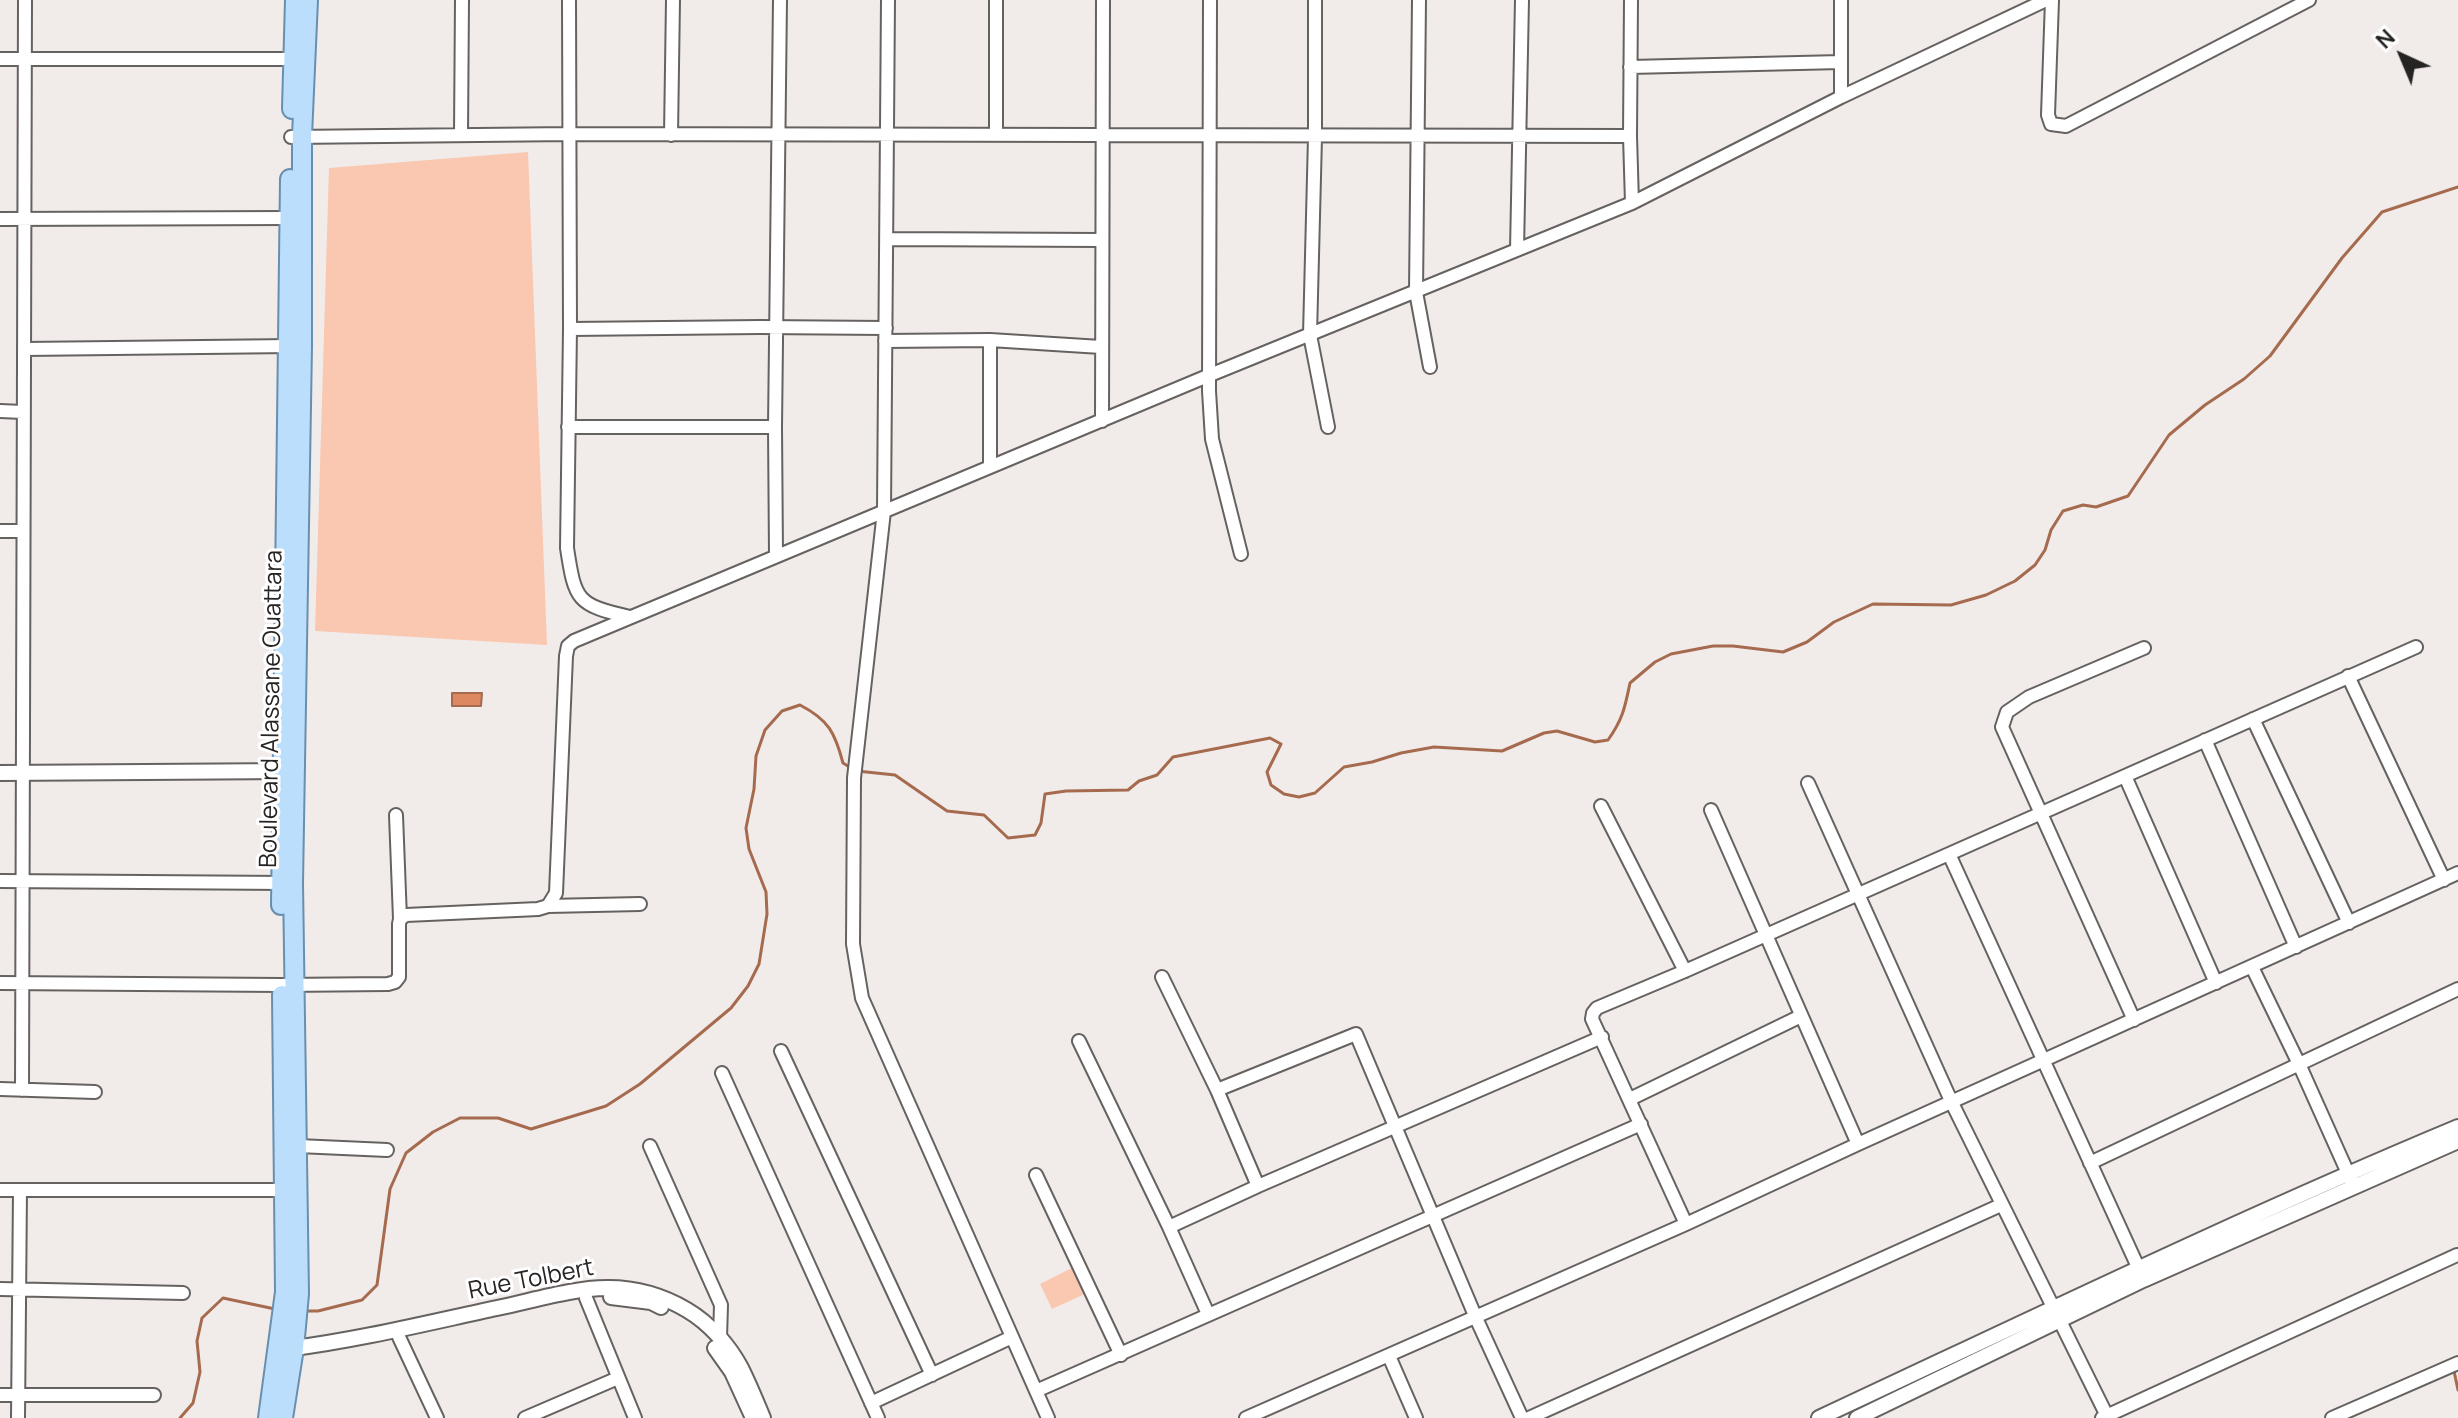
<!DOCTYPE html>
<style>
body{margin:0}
#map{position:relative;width:2458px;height:1418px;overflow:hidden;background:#f1ecea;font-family:Manrope,sans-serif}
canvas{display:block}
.north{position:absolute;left:2362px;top:16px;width:80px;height:80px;-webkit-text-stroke:6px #fff;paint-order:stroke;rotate:316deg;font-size:22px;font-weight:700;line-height:32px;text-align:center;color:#252423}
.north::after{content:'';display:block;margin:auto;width:28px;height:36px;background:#252423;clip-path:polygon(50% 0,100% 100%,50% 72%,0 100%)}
</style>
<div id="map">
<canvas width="2458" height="1418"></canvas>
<div class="north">N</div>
</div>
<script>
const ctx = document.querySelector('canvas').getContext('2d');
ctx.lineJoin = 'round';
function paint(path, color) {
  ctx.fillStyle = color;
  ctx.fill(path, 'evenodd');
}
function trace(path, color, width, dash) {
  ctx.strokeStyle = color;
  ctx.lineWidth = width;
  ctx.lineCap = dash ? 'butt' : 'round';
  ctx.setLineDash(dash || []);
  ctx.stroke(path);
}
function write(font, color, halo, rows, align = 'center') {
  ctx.font = font + ' Manrope,sans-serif';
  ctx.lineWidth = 6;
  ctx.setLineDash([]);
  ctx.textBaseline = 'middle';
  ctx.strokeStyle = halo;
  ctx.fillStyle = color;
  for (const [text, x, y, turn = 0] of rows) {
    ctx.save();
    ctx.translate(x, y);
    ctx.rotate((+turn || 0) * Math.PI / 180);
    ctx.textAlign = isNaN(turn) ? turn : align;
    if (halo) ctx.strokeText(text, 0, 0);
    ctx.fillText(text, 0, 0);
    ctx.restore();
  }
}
paint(new Path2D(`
 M 528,152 L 547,645 L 315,631 L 329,168 Z
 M 1074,1267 L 1087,1293 L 1052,1309 L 1040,1284 Z`), '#fac7b0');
const water = new Path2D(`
 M 452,693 L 482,693 L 481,706 L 452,706 Z`);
paint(water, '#dd8860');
trace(water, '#a66a4e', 2);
trace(new Path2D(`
 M 857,771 L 895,775 L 947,811 L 984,815 L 1008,838 L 1035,835 L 1041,823 L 1045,794 L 1066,791 L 1128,790 L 1139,781 L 1157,775 L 1173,757 L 1270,738 L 1281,744 L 1267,772 L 1271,785 L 1284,794 L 1299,797 L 1315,793 L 1344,767 L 1372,762 L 1401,753 L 1434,747 L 1502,751 L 1544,733 L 1557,731 L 1595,742 L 1608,740 C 1623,719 1625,707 1630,683 L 1655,662 L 1671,654 L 1713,646 L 1733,646 L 1783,652 L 1807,642 L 1834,622 L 1873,604 L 1951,605 L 1986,595 L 2015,581 L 2035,565 L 2045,550 L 2051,530 L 2063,511 L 2083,505 L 2096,507 L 2128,496 L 2169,435 L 2205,405 L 2244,379 L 2270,356 L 2342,258 L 2382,212 L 2458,187
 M 303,1311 L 318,1311 L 362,1300 L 377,1285 L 390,1189 L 406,1153 L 433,1132 L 460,1118 L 498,1118 L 531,1129 L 606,1106 L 640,1084 L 731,1008 L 748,986 L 759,964 L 767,914 L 766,892 L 749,849 L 746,828 L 754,789 L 756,756 L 765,730 L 782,711 L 800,705 C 829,720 835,733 843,763 L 851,768
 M 2454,1371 L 2458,1390
 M 180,1418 L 193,1403 L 200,1372 L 197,1341 L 202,1318 L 223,1298 L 275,1309`), '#a66a4e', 3);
const minor = new Path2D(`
 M 569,0 L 570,329 L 567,548 C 575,601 577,605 630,617
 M 888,0 L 884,511 L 854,778 L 853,944 L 862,998 L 1048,1418
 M 1210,0 L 1209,391 L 1212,439 L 1241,554
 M 1315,0 L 1315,137 L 1310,335 L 1328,427
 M 1419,0 L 1416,292 L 1430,367
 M 1631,0 L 1630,136 L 1632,203
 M 2052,0 L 2048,115 L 2051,124 L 2066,126 L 2309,0
 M 0,59 L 294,59
 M 1630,67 L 1841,62
 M 1841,97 L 1841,0
 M 461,134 L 462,0
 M 671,135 L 673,0
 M 996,135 L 996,0
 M 291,137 L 571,134 L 1630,136
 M 0,219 L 289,218
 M 887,239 L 1102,240
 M 1517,250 L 1522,0
 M 570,329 L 760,327 L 886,328
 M 885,341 L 990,340 L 1101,347
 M 24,349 L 292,346
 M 0,411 L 23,412
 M 1102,421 L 1103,0
 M 568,427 L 775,427
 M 990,467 L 990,340
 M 0,531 L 23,531
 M 776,555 L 775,427 L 780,0
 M 2348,676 L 2444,880
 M 2253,719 L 2349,923
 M 2205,740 L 2296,947
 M 2125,776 L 2216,983
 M 1808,783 L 1952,1103 L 2108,1418
 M 1601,806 L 1685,971
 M 1711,810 L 1858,1144
 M 396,815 L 400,919
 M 1949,854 L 2138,1267
 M 0,881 L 286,883
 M 548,906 L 556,893 L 566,656 L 568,646 L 574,641 L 1210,375 L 1632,203 L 1841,97 L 2046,0
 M 2252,967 L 2299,1064 L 2351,1180
 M 1162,977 L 1217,1090 L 1258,1186
 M 0,983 L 282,985 L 388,984 L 395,982 L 399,977 L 399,924 L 400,919 L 406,915 L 538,909 L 548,906 L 640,904
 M 2134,1020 L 2002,727 L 2007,712 L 2029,697 L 2144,648
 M 1079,1041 L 1169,1227 L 1208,1314
 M 781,1051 L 932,1375
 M 722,1073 L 878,1418
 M 0,1089 L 95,1092
 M 22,1090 L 25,0
 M 1217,1090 L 1356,1034 L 1476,1318 L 1522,1418
 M 1630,1099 L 1801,1016
 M 298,1146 L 387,1150
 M 650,1146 L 721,1305 L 720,1338
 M 2090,1163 L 2458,989
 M 1036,1175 L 1121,1355
 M 0,1190 L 289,1190
 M 1686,1224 L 1592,1019 L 1593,1013 L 1597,1008 L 1685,971 L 2416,647
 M 1169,1227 L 1258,1186 L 1602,1037
 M 0,1289 L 183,1293
 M 586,1298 L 635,1418
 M 399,1337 L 437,1418
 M 1389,1356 L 1416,1418
 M 1036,1391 L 1641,1124
 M 0,1395 L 154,1395
 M 871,1403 L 1012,1337
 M 18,1418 L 20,1190
 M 525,1418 L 618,1378
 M 1246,1418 L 1686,1224 L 1858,1144 L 2458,873
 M 1529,1418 L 2001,1205
 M 2102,1418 L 2457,1255
 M 2332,1418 L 2458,1363`);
const tertiary = new Path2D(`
 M 0,773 L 291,771
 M 611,1297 L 651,1302 L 661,1307
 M 715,1348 L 732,1372 L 753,1418
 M 287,1349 C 358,1340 427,1323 497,1308 C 568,1293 620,1271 687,1310 C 709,1323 729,1345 741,1368 C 749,1384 756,1401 763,1418
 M 1819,1418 C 2031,1319 2242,1217 2458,1127
 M 1857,1418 L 2143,1280 L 2458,1141`);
const primary = new Path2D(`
 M 292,109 L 295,0
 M 281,905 L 290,179
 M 268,1418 L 285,1292 L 282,995
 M 283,1418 L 294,1348 L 299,1294 L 293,883 L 302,346 L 302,136 L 308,0`);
trace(minor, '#666260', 16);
trace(tertiary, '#666260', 18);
trace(primary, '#698faf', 22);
trace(minor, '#fff', 12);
trace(tertiary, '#fff', 14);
trace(primary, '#bbdefc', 18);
write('24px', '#252423', '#fff', [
 ["Boulevard Alassane Ouattara",272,709,-89],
 ["Rue Tolbert",531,1280,-11]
]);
</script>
